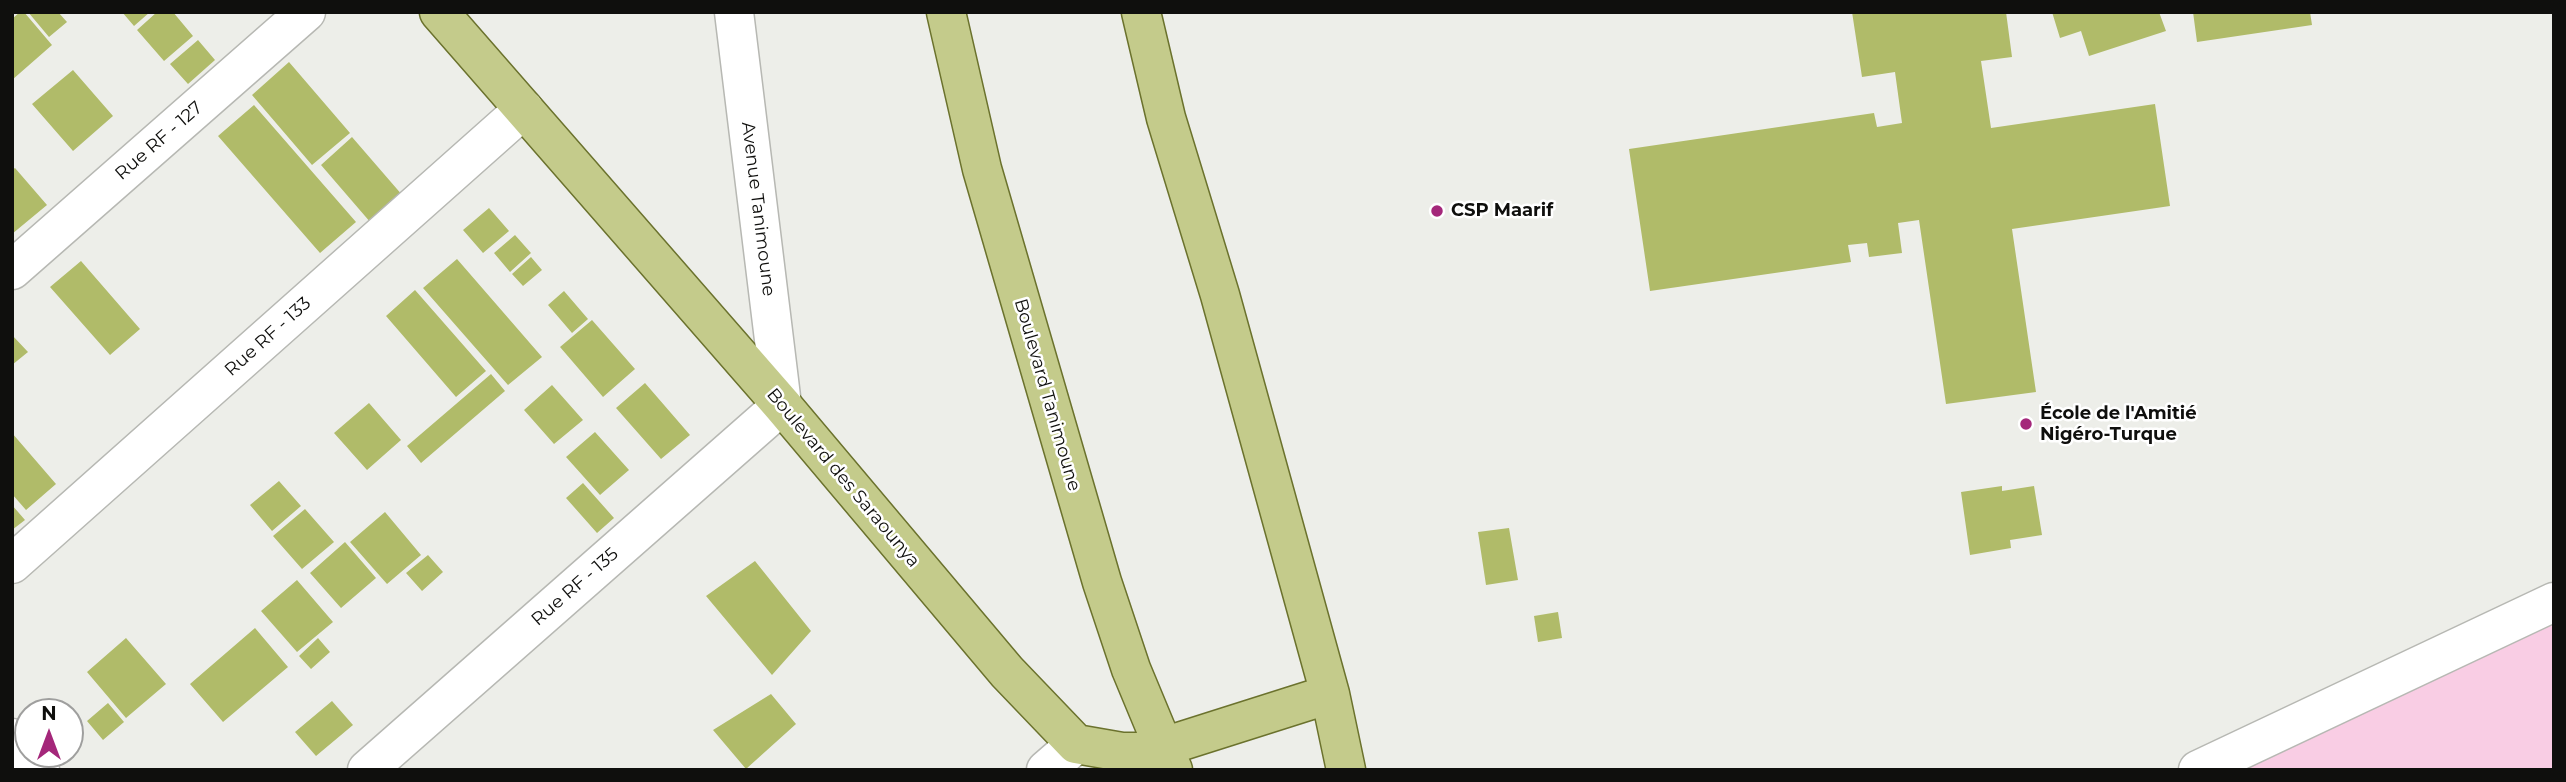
<!DOCTYPE html>
<meta charset="utf-8">
<style>
body{margin:0}
#map{position:relative;width:2566px;height:782px;overflow:hidden;background:#edeee9;font-family:Montserrat,sans-serif}
canvas{display:block}
.frame{position:absolute;inset:0;border:14px solid #0f0f0d;pointer-events:none}
.north{position:absolute;left:14px;top:698px;width:70px;height:70px;box-sizing:border-box;background:#fff;border:2px solid #9f9f9e;border-radius:50%;rotate:0deg;font-size:19px;font-weight:700;line-height:28px;text-align:center;color:#0f0f0d}
.north::after{content:'';display:block;margin:auto;width:24px;height:32px;background:#a4277a;clip-path:polygon(50% 0,100% 100%,50% 72%,0 100%)}
</style>
<div id="map">
<canvas width="2566" height="782"></canvas>
<div class="frame"></div>
<div class="north">N</div>
</div>
<script>
const ctx = document.querySelector('canvas').getContext('2d');
ctx.lineJoin = 'round';
function paint(path, color) {
  ctx.fillStyle = color;
  ctx.fill(path, 'evenodd');
}
function trace(path, color, width, dash) {
  ctx.strokeStyle = color;
  ctx.lineWidth = width;
  ctx.lineCap = dash ? 'butt' : 'round';
  ctx.setLineDash(dash || []);
  ctx.stroke(path);
}
function write(font, color, halo, rows, align = 'center') {
  ctx.font = font + ' Montserrat,sans-serif';
  ctx.lineWidth = 5;
  ctx.setLineDash([]);
  ctx.textBaseline = 'middle';
  ctx.strokeStyle = halo;
  ctx.fillStyle = color;
  for (const [text, x, y, turn = 0] of rows) {
    ctx.save();
    ctx.translate(x, y);
    ctx.rotate((+turn || 0) * Math.PI / 180);
    ctx.textAlign = isNaN(turn) ? turn : align;
    if (halo) ctx.strokeText(text, 0, 0);
    ctx.fillText(text, 0, 0);
    ctx.restore();
  }
}
paint(new Path2D(`
 M 2554,624 L 2554,770 L 2239,770 Z`), '#f9cde4');
paint(new Path2D(`
 M 20,12 L 24,12 L 52,45 L 12,80 L 12,19 Z
 M 28,12 L 58,12 L 67,22 L 49,37 Z
 M 122,12 L 150,12 L 134,26 Z
 M 157,12 L 173,12 L 193,36 L 164,61 L 137,30 Z
 M 1852,12 L 2006,12 L 2012,57 L 1981,61 L 1991,128 L 2155,104 L 2170,206 L 2012,229 L 2036,392 L 1946,404 L 1919,220 L 1898,223 L 1902,253 L 1869,257 L 1867,243 L 1848,245 L 1851,262 L 1650,291 L 1629,149 L 1874,113 L 1877,127 L 1902,123 L 1895,72 L 1862,77 Z
 M 2052,12 L 2159,12 L 2166,31 L 2089,56 L 2081,31 L 2060,38 Z
 M 2193,12 L 2310,12 L 2312,25 L 2197,42 Z
 M 198,40 L 215,60 L 188,84 L 170,64 Z
 M 289,62 L 350,133 L 312,165 L 252,95 Z
 M 73,70 L 113,116 L 73,151 L 32,104 Z
 M 254,105 L 356,222 L 320,253 L 218,136 Z
 M 352,137 L 403,196 L 371,223 L 321,165 Z
 M 15,168 L 47,205 L 12,234 L 12,170 Z
 M 489,208 L 509,231 L 483,253 L 463,230 Z
 M 515,235 L 531,253 L 510,272 L 494,253 Z
 M 531,257 L 542,270 L 523,286 L 512,274 Z
 M 457,259 L 542,357 L 508,385 L 423,288 Z
 M 81,261 L 140,329 L 110,355 L 50,287 Z
 M 415,290 L 486,371 L 456,397 L 386,316 Z
 M 564,291 L 588,319 L 572,333 L 548,305 Z
 M 592,320 L 635,369 L 603,397 L 560,347 Z
 M 12,335 L 28,352 L 12,365 Z
 M 491,374 L 505,391 L 421,463 L 407,446 Z
 M 645,383 L 690,435 L 661,459 L 616,408 Z
 M 552,385 L 583,420 L 554,444 L 524,410 Z
 M 369,403 L 401,440 L 367,470 L 334,433 Z
 M 595,432 L 629,470 L 600,495 L 566,457 Z
 M 12,433 L 56,484 L 26,510 L 12,494 Z
 M 279,481 L 301,506 L 272,531 L 250,505 Z
 M 583,483 L 614,518 L 597,533 L 566,498 Z
 M 2002,486 L 2002,491 L 2034,486 L 2042,535 L 2010,540 L 2011,548 L 1970,555 L 1961,492 Z
 M 12,505 L 25,520 L 12,530 Z
 M 305,509 L 334,542 L 302,569 L 273,536 Z
 M 385,512 L 421,555 L 387,584 L 350,542 Z
 M 1509,528 L 1518,580 L 1486,585 L 1478,532 Z
 M 345,542 L 376,578 L 341,608 L 310,573 Z
 M 428,555 L 443,572 L 422,591 L 406,573 Z
 M 755,561 L 811,631 L 772,675 L 706,596 Z
 M 297,580 L 333,622 L 297,652 L 261,611 Z
 M 1558,612 L 1562,638 L 1538,642 L 1534,616 Z
 M 255,628 L 288,667 L 223,722 L 190,684 Z
 M 126,638 L 166,684 L 126,718 L 87,672 Z
 M 318,638 L 330,652 L 311,669 L 299,656 Z
 M 771,694 L 796,724 L 746,769 L 713,730 Z
 M 332,701 L 353,725 L 316,756 L 295,732 Z
 M 108,703 L 124,722 L 103,740 L 87,721 Z`), '#b0bb69');
const minor = new Path2D(`
 M 12,270 L 306,12
 M 12,564 L 524,109
 M 12,738 L 40,770
 M 367,770 L 782,405 L 734,12
 M 1046,770 L 1076,744
 M 2198,770 L 2554,602`);
const major = new Path2D(`
 M 439,12 L 782,405 L 1007,672 L 1076,744 L 1122,752 L 1140,752 L 1163,747 L 1330,694
 M 946,12 L 982,169 L 1102,582 L 1131,669 L 1173,770
 M 1141,12 L 1166,118 L 1220,295 L 1330,694 L 1346,770`);
trace(minor, '#b7b8b3', 41);
trace(major, '#6b722d', 41);
trace(minor, '#fff', 38);
trace(major, '#c4cb8b', 38);
for (const [x, y, r, color] of [
 [1437,211,7,"#a4277a"],
 [2026,424,7,"#a4277a"]
]) {
  const dot = new Path2D();
  dot.arc(x, y, r, 0, 2 * Math.PI);
  ctx.fillStyle = color;
  ctx.fill(dot);
  trace(dot, '#fff', 2.5);
}
write('18px', '#0f0f0d', '#fff', [
 ["Rue RF - 127",159,141,-41],
 ["Avenue Tanimoune",758,209,83],
 ["Rue RF - 133",268,337,-42],
 ["Boulevard Tanimoune",1047,395,74],
 ["Boulevard des Saraounya",843,478,50],
 ["Rue RF - 135",575,587,-41]
]);
write('bold 18px', '#0f0f0d', '#fff', [
 ["CSP Maarif",1451,211],
 ["École de l'Amitié",2040,414],
 ["Nigéro-Turque",2040,435]
], 'left');
</script>
